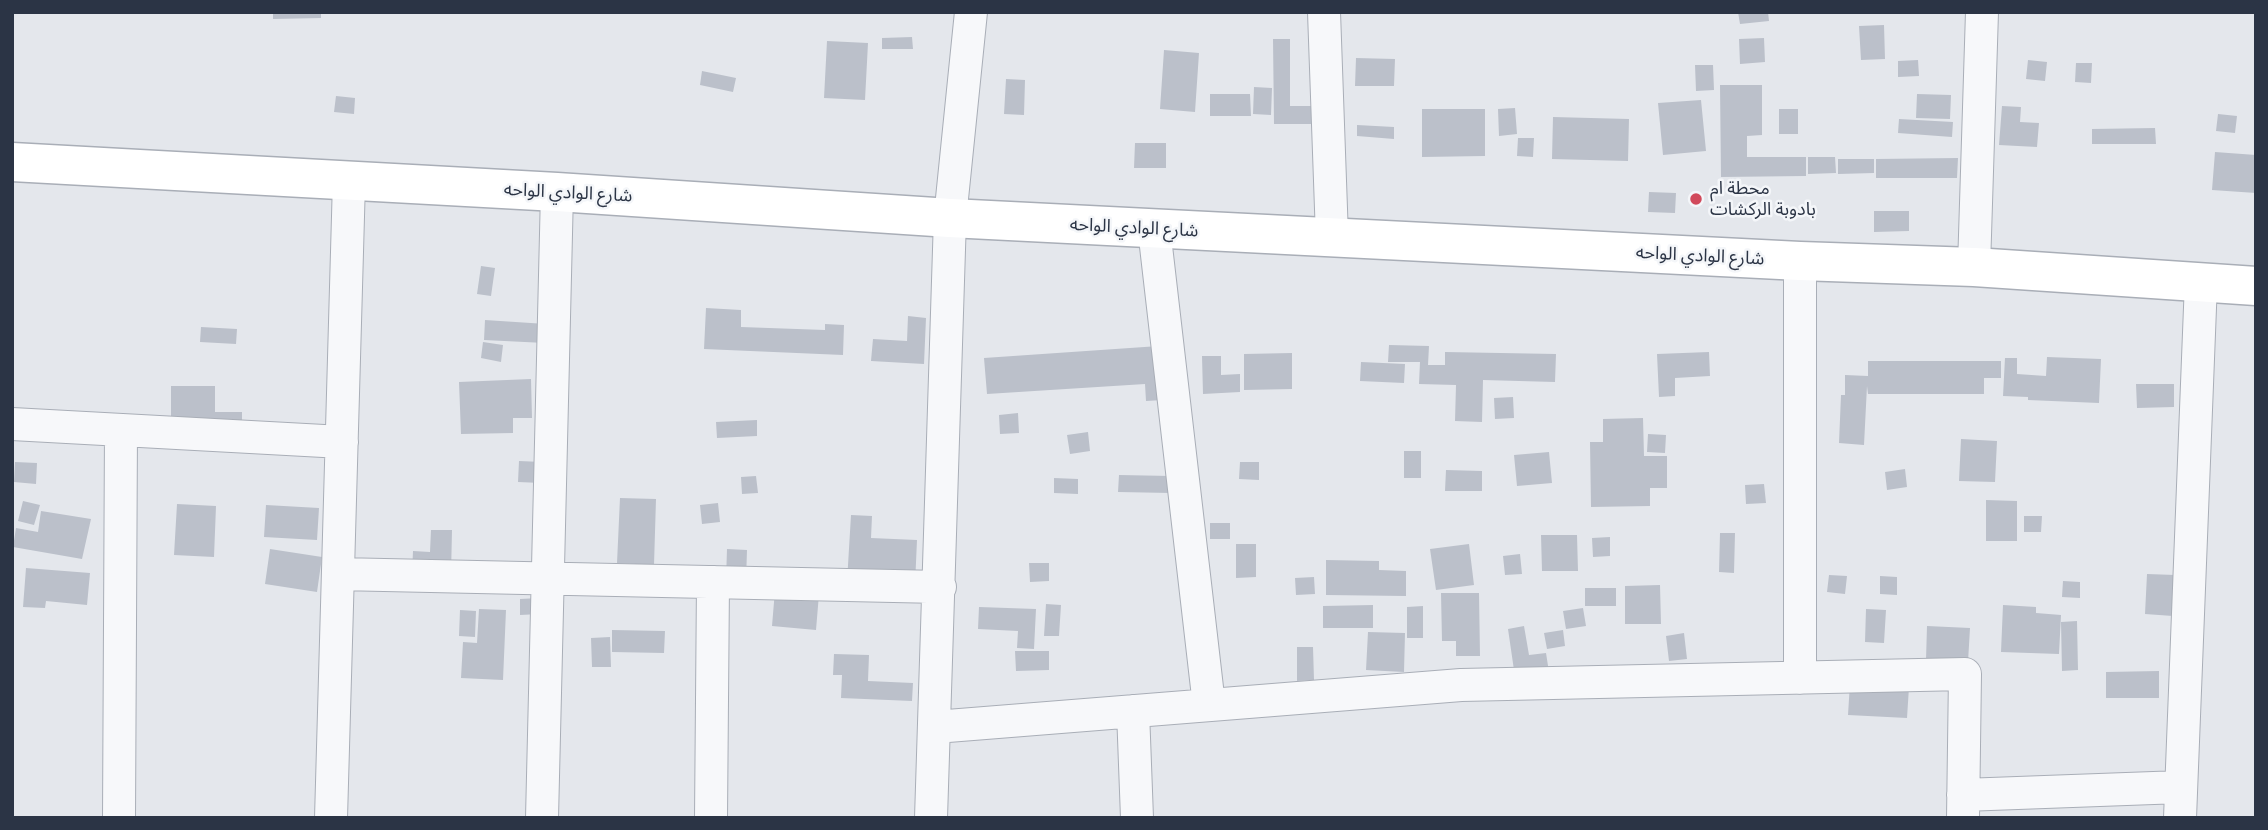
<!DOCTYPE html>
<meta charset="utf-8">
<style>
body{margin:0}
#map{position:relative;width:2268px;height:830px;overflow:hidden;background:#e4e7ec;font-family:"IBM Plex Sans",sans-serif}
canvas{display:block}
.frame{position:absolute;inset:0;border:14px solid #2b3445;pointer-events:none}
</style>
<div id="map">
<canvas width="2268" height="830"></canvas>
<div class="frame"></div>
</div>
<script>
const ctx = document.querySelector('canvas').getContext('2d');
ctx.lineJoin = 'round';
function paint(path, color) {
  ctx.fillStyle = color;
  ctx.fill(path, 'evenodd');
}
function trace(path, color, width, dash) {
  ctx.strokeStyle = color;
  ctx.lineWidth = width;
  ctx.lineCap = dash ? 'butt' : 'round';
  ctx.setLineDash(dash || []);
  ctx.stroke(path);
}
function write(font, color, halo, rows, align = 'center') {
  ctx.font = font + ' "IBM Plex Sans","Noto Sans Arabic",sans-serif';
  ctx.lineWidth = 5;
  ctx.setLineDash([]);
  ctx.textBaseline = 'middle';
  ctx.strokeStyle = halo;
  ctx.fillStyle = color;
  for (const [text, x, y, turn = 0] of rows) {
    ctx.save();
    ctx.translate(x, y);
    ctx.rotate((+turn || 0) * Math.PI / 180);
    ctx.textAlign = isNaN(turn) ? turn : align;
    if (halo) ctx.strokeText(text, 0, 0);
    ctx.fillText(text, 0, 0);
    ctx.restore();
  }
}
paint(new Path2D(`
 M 273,12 L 321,12 L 321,18 L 273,19 Z
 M 1738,12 L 1768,12 L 1769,21 L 1740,24 Z
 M 1884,25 L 1885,59 L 1861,60 L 1859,26 Z
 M 912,37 L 913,49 L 882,49 L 882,38 Z
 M 1764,38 L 1765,62 L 1740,64 L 1739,39 Z
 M 1273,39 L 1290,39 L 1290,106 L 1325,106 L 1325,124 L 1274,124 Z
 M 827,41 L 868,43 L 865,100 L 824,98 Z
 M 1164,50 L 1199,53 L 1195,112 L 1160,109 Z
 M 1356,58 L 1395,59 L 1394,86 L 1355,86 Z
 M 1918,60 L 1919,76 L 1898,77 L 1898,61 Z
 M 2028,60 L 2047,62 L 2045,81 L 2026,79 Z
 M 2076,63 L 2092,63 L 2091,83 L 2075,82 Z
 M 1695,65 L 1713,65 L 1714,90 L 1696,91 Z
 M 702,71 L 736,78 L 733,92 L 700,85 Z
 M 1006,79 L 1025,80 L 1024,115 L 1004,114 Z
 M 1720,85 L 1762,85 L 1762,135 L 1747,136 L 1747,157 L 1806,157 L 1806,176 L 1721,177 Z
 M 1254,87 L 1272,88 L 1271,115 L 1253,114 Z
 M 1210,94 L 1250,94 L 1251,116 L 1210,116 Z
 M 1917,94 L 1951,95 L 1950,119 L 1916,118 Z
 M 336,96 L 355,98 L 354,114 L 334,112 Z
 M 1701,100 L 1706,151 L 1663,155 L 1658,103 Z
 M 2002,106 L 2021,107 L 2020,122 L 2039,123 L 2037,147 L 1999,145 Z
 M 1515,108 L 1517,134 L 1499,136 L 1498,109 Z
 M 1422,109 L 1485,109 L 1485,156 L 1422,157 Z
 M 1779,109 L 1798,109 L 1798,134 L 1779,134 Z
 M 2218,114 L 2237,116 L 2235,133 L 2216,131 Z
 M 1553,117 L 1629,119 L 1628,161 L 1552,159 Z
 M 1899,119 L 1953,122 L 1952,137 L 1898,133 Z
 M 1357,125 L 1394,127 L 1394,139 L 1357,136 Z
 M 2155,128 L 2156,144 L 2092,144 L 2092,129 Z
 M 1518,138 L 1534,138 L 1533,157 L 1517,156 Z
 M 1135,143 L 1166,143 L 1166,168 L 1134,168 Z
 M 2215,152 L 2256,155 L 2256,193 L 2212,190 Z
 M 1808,157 L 1835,157 L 1836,173 L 1808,174 Z
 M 1958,158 L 1957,178 L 1876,178 L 1876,159 Z
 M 1838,159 L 1874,159 L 1874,173 L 1838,174 Z
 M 1649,192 L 1676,193 L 1675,213 L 1648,212 Z
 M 1874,211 L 1909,211 L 1909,231 L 1874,232 Z
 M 481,266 L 495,268 L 491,296 L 477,294 Z
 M 706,308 L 741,310 L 741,327 L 825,330 L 825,324 L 844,325 L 843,355 L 704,349 Z
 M 908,316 L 926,318 L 924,364 L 871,361 L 873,339 L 907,341 Z
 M 485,320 L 546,324 L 545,343 L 484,340 Z
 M 201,327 L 237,329 L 236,344 L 200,342 Z
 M 483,342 L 503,345 L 501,362 L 481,358 Z
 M 1389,345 L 1429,346 L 1428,365 L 1445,365 L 1445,352 L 1556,354 L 1555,382 L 1483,380 L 1482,422 L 1455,421 L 1456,385 L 1419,384 L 1420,362 L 1388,362 Z
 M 1159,346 L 1163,400 L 1146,401 L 1145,384 L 987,394 L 984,358 Z
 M 1709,352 L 1710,376 L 1675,378 L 1675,396 L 1659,397 L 1657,354 Z
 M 1292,353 L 1292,389 L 1244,390 L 1244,354 Z
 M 1202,356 L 1221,356 L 1221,375 L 1240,374 L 1240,392 L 1203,394 Z
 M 2047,357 L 2101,359 L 2099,403 L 2028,400 L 2028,397 L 2003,396 L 2005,358 L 2017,358 L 2017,374 L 2046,376 Z
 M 1868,361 L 2001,361 L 2001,378 L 1984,378 L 1984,394 L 1868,394 L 1867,386 L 1864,445 L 1839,443 L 1841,395 L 1845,395 L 1845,375 L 1868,376 Z
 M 1361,362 L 1405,364 L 1404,383 L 1360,381 Z
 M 531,379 L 532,418 L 513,418 L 513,433 L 461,434 L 459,382 Z
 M 2136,384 L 2174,384 L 2174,407 L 2137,408 Z
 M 171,386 L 215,386 L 215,412 L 242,412 L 242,432 L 171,432 Z
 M 1513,397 L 1514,418 L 1495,419 L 1494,398 Z
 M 1018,413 L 1019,433 L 1000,434 L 999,415 Z
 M 1643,418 L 1644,456 L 1667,456 L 1667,488 L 1650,488 L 1650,506 L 1591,507 L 1590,442 L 1603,442 L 1603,419 Z
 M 757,420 L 757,436 L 717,438 L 716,422 Z
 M 1088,432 L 1090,451 L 1070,454 L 1067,435 Z
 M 1648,434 L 1666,435 L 1665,453 L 1647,452 Z
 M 1961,439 L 1997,441 L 1995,482 L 1959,481 Z
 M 1404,451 L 1421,451 L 1421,478 L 1404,478 Z
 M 1549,452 L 1552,483 L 1517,486 L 1514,455 Z
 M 519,461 L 542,462 L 541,483 L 518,482 Z
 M 15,462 L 37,463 L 36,484 L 14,482 Z
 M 1240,462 L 1259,462 L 1259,480 L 1239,479 Z
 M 1905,469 L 1907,487 L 1887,490 L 1885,472 Z
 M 1446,470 L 1482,471 L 1482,491 L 1445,491 Z
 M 1119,475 L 1171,476 L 1171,493 L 1118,492 Z
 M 756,476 L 758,493 L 742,494 L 741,477 Z
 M 1054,478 L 1078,479 L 1078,494 L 1054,493 Z
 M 1764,484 L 1766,503 L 1746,504 L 1745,485 Z
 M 620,498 L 656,499 L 654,565 L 617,563 Z
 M 1986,500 L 2017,501 L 2017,541 L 1986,541 Z
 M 23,501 L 40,505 L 34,525 L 18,521 Z
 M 718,503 L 720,522 L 702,524 L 700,505 Z
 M 177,504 L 216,506 L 214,557 L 174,555 Z
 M 266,505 L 319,508 L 317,540 L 264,537 Z
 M 41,511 L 91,519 L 82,559 L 13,547 L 16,528 L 38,532 Z
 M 851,515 L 872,516 L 871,538 L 917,540 L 915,585 L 847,582 Z
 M 2024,516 L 2042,516 L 2041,532 L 2024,532 Z
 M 1210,523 L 1230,523 L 1230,539 L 1210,539 Z
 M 431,530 L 452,530 L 451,575 L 412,574 L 413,551 L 430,552 Z
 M 1720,533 L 1735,533 L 1734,573 L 1719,572 Z
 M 1541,535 L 1577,535 L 1578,571 L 1542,571 Z
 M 1610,537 L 1610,556 L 1593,557 L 1592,538 Z
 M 1236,544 L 1256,544 L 1256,577 L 1236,578 Z
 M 1469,544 L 1474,585 L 1436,590 L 1430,549 Z
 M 270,549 L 322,557 L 317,592 L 265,584 Z
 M 727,549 L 747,550 L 746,581 L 726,581 Z
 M 1520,554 L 1522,574 L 1505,575 L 1503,556 Z
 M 1326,560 L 1379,561 L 1379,570 L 1406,571 L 1406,596 L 1326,595 Z
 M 1029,563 L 1049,563 L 1049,581 L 1030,582 Z
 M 26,568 L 90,573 L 87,605 L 46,601 L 45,608 L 23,607 Z
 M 2147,574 L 2175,575 L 2173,616 L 2145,614 Z
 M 1829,575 L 1847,576 L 1845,594 L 1827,592 Z
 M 1880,576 L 1897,577 L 1897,595 L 1880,594 Z
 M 1314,577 L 1315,594 L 1296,595 L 1295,578 Z
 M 2063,581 L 2080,582 L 2080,598 L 2062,597 Z
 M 1660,585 L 1661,624 L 1625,624 L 1625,586 Z
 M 1585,588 L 1616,588 L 1616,606 L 1585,606 Z
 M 775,590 L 819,594 L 816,630 L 772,626 Z
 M 1441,593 L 1479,593 L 1480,656 L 1456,656 L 1456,641 L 1442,641 Z
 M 539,598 L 540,614 L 520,615 L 520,599 Z
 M 1046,604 L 1061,605 L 1059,636 L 1044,636 Z
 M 1373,605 L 1373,628 L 1323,628 L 1323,606 Z
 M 2003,605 L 2036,607 L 2036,613 L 2061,615 L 2059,654 L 2001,652 Z
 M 1423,606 L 1423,638 L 1407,638 L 1407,607 Z
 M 979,607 L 1036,609 L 1034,649 L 1017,648 L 1018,631 L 978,629 Z
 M 1583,608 L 1586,626 L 1566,629 L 1563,611 Z
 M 479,609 L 506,610 L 503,680 L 461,678 L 463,642 L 477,643 Z
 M 1866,609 L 1886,610 L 1884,643 L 1865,642 Z
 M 460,610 L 476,611 L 475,637 L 459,636 Z
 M 2077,621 L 2078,670 L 2062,671 L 2061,622 Z
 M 1524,626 L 1529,655 L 1546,653 L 1549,672 L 1515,677 L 1508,629 Z
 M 1927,626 L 1970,628 L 1968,662 L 1926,660 Z
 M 612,630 L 665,631 L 664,653 L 612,652 Z
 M 1563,630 L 1565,646 L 1547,649 L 1544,633 Z
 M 1368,632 L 1405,633 L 1404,672 L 1366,670 Z
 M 1684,633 L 1687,659 L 1669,661 L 1666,636 Z
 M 610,637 L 611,667 L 592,667 L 591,638 Z
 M 1297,647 L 1313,647 L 1314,680 L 1297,681 Z
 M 1015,651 L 1049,651 L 1049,670 L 1016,671 Z
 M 834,654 L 869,655 L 868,681 L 913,683 L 912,701 L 841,698 L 842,675 L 833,675 Z
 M 2159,671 L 2159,698 L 2106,698 L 2106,672 Z
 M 1850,683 L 1909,687 L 1907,718 L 1848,715 Z`), '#bbc0ca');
const minor = new Path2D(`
 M 1324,12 L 1332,237
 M 1154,229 L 1209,705
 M 1974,267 L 1982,12
 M 12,424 L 342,442
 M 338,574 L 940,587
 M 1800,678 L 1800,261
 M 1133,711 L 1137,818
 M 935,727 L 1461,685 L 1965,674 L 1963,818
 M 1963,795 L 2181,787
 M 119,818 L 121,430
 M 331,818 L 349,181
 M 542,818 L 557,192
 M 711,818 L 713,582
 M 931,818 L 950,218 L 971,12
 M 2180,818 L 2201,282`);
const secondary = new Path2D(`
 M 12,162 L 557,192 L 950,218 L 1800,261 L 1974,267 L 2256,286`);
trace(minor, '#a9aeb7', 34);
trace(secondary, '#a9aeb7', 41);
trace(minor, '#f7f8fa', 32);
trace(secondary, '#fff', 38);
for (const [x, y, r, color] of [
 [1696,199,7,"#d1495b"]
]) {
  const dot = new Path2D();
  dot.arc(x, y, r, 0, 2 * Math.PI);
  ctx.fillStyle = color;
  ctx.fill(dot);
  trace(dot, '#f4f6f9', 2.5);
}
write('18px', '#2b3445', '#f4f6f9', [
 ["محطة ام",1710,189],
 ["بادوبة الركشات",1710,210]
], 'left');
write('18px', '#2b3445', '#f4f6f9', [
 ["شارع الوادي الواحه",568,193,3],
 ["شارع الوادي الواحه",1134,228,3],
 ["شارع الوادي الواحه",1700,256,3]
]);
</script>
